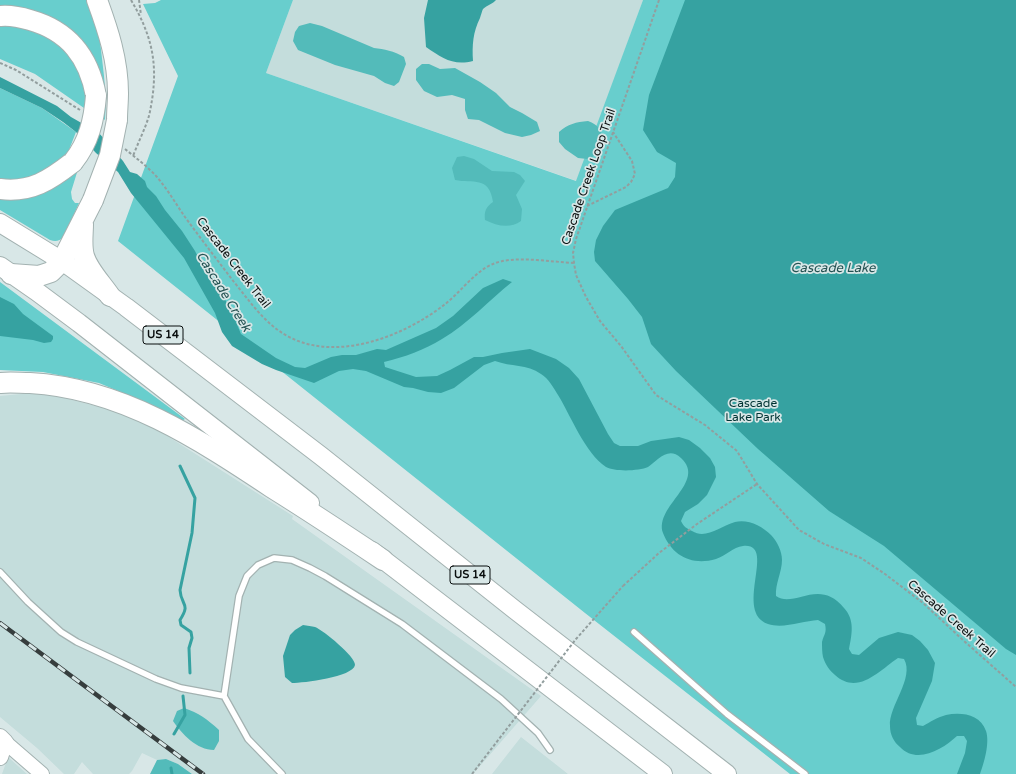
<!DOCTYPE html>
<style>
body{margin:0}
canvas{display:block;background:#d8e7e7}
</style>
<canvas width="1016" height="774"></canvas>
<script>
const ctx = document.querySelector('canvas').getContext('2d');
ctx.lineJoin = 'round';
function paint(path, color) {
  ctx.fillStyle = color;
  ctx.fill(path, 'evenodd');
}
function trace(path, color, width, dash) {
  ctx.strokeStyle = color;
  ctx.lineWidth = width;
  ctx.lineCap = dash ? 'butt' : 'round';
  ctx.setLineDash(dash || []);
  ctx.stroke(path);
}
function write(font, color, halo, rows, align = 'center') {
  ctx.font = font + ' "Varela Round",sans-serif';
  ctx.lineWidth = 3.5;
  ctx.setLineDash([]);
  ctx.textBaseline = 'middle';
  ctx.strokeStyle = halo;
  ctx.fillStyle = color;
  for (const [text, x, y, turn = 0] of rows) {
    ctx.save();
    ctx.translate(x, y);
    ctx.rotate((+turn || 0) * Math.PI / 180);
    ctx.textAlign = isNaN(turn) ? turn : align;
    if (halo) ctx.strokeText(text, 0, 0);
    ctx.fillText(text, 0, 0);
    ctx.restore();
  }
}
paint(new Path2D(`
 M 293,0 L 643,0 L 577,181 L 266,73 Z
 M 42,392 L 111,410 L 150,425 L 293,516 L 292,519 L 541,696 L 473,774 L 192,774 L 178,764 L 166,759 L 157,760 L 142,753 L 132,771 L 129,774 L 93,774 L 82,762 L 74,774 L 64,774 L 37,748 L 0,717 L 0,396 Z
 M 521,737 L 568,774 L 492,774 Z
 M 8,757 L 27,774 L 2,774 Z`), '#c4dddc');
paint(new Path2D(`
 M 0,0 L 90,0 L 97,15 L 104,76 L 106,100 L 105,120 L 100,116 L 75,36 L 0,13 Z
 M 161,0 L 293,0 L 266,73 L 576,181 L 643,0 L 1016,0 L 1016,774 L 790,774 L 585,613 L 118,241 L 178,76 L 143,4 L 155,3 Z
 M 0,24 L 26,26 L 60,43 L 78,64 L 87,96 L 84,108 L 35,74 L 0,59 Z
 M 0,88 L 42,108 L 76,132 L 69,150 L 61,162 L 30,179 L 0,181 Z
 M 79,166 L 71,192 L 72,199 L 75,203 L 79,203 L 64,237 C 59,241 56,242 50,240 L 0,210 L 0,196 Z
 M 0,282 L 185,419 L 178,423 L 142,401 L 99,383 L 43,372 L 0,370 Z`), '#68cecd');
paint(new Path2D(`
 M 310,23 L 322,26 L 374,48 C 384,49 394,51 404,57 L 406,64 L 399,82 L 394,86 L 385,83 L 374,76 L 335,65 L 298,50 L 293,41 L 295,32 L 299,26 Z
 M 422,64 L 429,64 L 440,69 L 455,68 L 480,82 L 496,93 L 510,107 L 522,113 L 537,122 L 540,131 L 531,135 L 522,137 L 505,133 L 479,120 L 468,119 L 465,110 L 465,99 L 452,95 L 437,97 L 424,91 L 416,80 L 416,69 Z
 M 588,121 C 609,129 602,142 593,157 L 587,159 L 578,158 L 565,149 L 559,142 L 559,132 C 568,124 576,122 588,121 Z
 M 464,156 L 474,159 L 492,171 L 514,172 L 520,175 L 525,181 L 516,195 L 522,209 L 521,221 C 510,229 497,226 485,220 C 484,211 486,207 493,202 C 489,175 473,184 455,180 L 452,168 L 457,157 Z
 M 184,708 C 199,713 207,719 219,730 L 219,741 L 214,750 C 197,750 182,734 173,721 L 177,711 Z
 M 166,759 L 178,764 L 192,774 L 150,774 L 157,760 Z`), '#53bbba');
paint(new Path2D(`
 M 428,0 L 496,0 C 493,4 487,5 483,9 C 482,11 481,15 480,18 C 473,32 472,45 473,61 C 453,66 442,58 426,47 L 424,18 Z
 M 685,0 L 1016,0 L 1016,655 L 1006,649 L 884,546 L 829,511 L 758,449 L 676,371 L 651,344 L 642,317 L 628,299 L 595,261 L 594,252 L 596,240 L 603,226 L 615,210 L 668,188 L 675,177 L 676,163 L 657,152 L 643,130 L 649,95 Z
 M 0,77 L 57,106 L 71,117 L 99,133 L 123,161 L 130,172 L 137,174 L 145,181 L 147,187 L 156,196 L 165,210 L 182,231 L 195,251 L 207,275 L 221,293 L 231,310 L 241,334 L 276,358 L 295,367 L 305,368 L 331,357 L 342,355 L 356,355 L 377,349 L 386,350 L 436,328 L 453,316 L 483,288 L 503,279 L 512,282 C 489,300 468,324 442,339 C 424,350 405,357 384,362 L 385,367 L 416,377 L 437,376 L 450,370 L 474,357 L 483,357 L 502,353 L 530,349 L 556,359 L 569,368 L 579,379 L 608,434 L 614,443 L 620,446 L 638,446 L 651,441 L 679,437 L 689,440 L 700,448 L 710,458 L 715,467 L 716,477 L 707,495 L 698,504 L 685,512 L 681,521 C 684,527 686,528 692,531 C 706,540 720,526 735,522 C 748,519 762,526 771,535 C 777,541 782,551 782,560 C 782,572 775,584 776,596 C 794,609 819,577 844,608 C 855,620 852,634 849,649 L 852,654 L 859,655 L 879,638 L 898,632 L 912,635 L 920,641 L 928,650 L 935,663 L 932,681 L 916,718 L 917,725 L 923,726 C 930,722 938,717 946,715 C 961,712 980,714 986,731 C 990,743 984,763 980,774 L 957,774 L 965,753 L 967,741 L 964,736 L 957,736 C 943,749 917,765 900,747 C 894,742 890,735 890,726 C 888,707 915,678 904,659 L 898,658 C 880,670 858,696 835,675 C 830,671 825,664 823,657 C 822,653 822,646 822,642 C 824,634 827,633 825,624 L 818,620 C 803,621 783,629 768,624 C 733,612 778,542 743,546 C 733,547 726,556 716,559 C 692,566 672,556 663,533 C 654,506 707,482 681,458 C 668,446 658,460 648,467 C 639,471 615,472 606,467 C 585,453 571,416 558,395 C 553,387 549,379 541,374 C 527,364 511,367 495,361 L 484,365 L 454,388 L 441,393 L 428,392 L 413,388 L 404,387 L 366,371 L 353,369 L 339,371 L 314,383 L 276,370 L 262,364 L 232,346 L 222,332 L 215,313 L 184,258 L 131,193 L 118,172 L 96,153 L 76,132 L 63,122 L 42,108 L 0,88 Z
 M 0,297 L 14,304 L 23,314 L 53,336 L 53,339 L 51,342 L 44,343 L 33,340 L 0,336 Z
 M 303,625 C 307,626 312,626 315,627 C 323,630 356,657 355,665 C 353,677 303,683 292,683 L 285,677 L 283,656 L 290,635 L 295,630 Z`), '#36a2a1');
trace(new Path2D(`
 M 180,466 L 195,498 L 192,533 L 180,590 C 181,606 191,603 180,620 L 181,625 L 191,632 L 192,638 L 189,648 L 190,673
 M 174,734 L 185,715 L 183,696
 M 171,768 L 172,774`), '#36a2a1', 3);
const service = new Path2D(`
 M 0,572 L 28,602 L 61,632 L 77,642 L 156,679 L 181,688 L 224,696
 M 634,632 L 727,714 L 805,774
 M 282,774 L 248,739 L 224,696 L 239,596 L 247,576 L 258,565 L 274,558 L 292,560 L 310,568 L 325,576 L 402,624 L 501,699 L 538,733 L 550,750`);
const tertiary = new Path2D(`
 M 5,742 L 42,774`);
const secondary = new Path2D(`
 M 0,737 L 5,742 L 0,757`);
const trunk = new Path2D(`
 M 0,223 L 62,261 L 126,307 L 321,456 L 515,610 L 727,774
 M 0,266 L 36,291 L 79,323 L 310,503
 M 372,551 L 663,774`);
const motorway = new Path2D(`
 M 97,0 C 108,30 118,60 118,93 C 118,102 117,111 117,120
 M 0,16 C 10,15 20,17 30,20 C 69,31 89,57 96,96
 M 0,189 C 31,193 50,180 73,162
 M 83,224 C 83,234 81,246 84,256 C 88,270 102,284 110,296
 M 11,274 L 39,276 L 51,272 L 62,261 L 93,200
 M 0,383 C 10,382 20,383 30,383 C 122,388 200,440 274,489 C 311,512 347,536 383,560`);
trace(service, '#a3b2b1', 8);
trace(tertiary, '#a3b2b1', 16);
trace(secondary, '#a3b2b1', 18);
trace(trunk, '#a3b2b1', 20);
trace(motorway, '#a3b2b1', 22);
trace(new Path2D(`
 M 131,0 C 151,34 158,61 152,100 C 151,106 150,113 148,119 C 144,131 138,143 133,156
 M 139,0 L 141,15
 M 659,0 L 576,239 L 573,253 L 574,263 L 576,275 L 586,297 L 600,321 L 621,346 L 656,395 L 705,425 L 737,451 L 757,484 L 799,530 L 824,544 L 861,558 L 885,574 L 923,603 L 964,641 L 1016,687
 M 0,63 L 16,70 L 80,110
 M 125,149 C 136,158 148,167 157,177 C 168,190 176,204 185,217 C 201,239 218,261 234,282 C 247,298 259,315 274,327 C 324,368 400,339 444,305 C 460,293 475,271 493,264 C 513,255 551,262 574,263
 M 587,206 L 626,187 L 631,182 L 635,174 L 632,161 L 613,132
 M 623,586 L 659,553 L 697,524 L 757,484`), '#929e9e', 2, [3, 2]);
trace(service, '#fff', 5.5);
trace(tertiary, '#fff', 14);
trace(secondary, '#fff', 16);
trace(trunk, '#fff', 18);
trace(motorway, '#fff', 20);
const rail = new Path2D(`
 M 0,623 L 203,774`);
trace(rail, '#363d3d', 4.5);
trace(rail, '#d8e7e7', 3, [9]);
const motorwayBridge = new Path2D(`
 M 73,162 C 89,142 94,120 96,96
 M 93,200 L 110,155 L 117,120`);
trace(motorwayBridge, '#a3b2b1', 22, []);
trace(new Path2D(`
 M 472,774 L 576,639 L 623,586`), '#929e9e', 2, [3, 2]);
trace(motorwayBridge, '#fff', 20);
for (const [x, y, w] of [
 [163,335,40],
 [470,575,40]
]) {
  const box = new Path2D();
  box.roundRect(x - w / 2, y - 9, w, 18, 3);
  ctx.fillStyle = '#d8e7e7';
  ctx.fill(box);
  trace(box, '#090e0e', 1);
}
write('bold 11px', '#090e0e', null, [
 ["US 14",163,335],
 ["US 14",470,575]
]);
write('12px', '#090e0e', '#d8e7e7', [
 ["Cascade Creek Loop Trail",589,177,-71],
 ["Cascade Creek Trail",233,263,52],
 ["Cascade Creek Trail",951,619,41]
]);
write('12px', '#033', '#d8e7e7', [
 ["Cascade",753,404],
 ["Lake Park",753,418]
]);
write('italic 13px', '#245252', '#d8e7e7', [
 ["Cascade Lake",833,269],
 ["Cascade Creek",223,292,58]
]);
</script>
